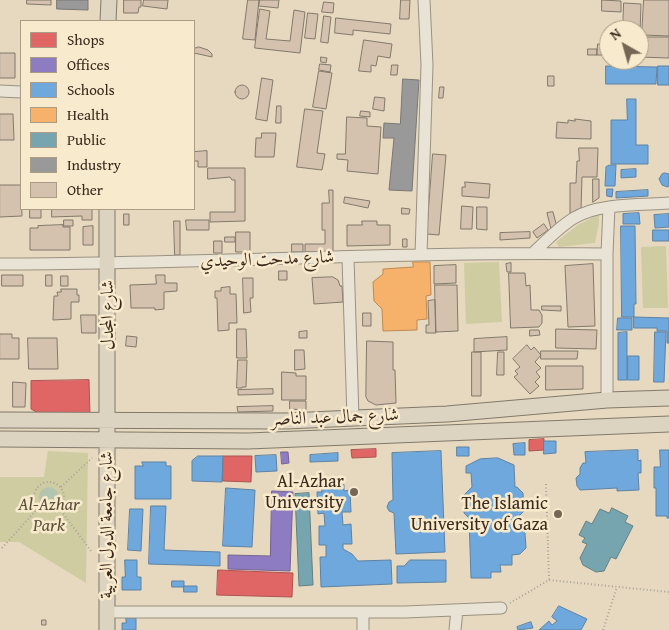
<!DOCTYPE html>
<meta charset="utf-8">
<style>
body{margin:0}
#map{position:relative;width:669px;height:630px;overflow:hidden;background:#e6d9bf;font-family:"Gentium Book Plus",serif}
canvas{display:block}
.legend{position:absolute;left:20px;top:20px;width:175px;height:190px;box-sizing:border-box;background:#f8eacc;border:1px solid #ac9c86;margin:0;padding:6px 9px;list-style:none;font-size:15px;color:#3a281d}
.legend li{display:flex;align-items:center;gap:10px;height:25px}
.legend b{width:25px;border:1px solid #ac9c86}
.north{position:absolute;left:599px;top:20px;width:50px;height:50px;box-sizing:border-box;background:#f8eacc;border:1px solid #ac9c86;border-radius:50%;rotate:322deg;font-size:14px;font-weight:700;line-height:20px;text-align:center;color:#3a281d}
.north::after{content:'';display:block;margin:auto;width:18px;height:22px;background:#766656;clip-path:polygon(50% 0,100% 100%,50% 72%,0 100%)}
</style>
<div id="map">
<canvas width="669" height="630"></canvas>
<ul class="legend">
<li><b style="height:14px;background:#e06666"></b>Shops</li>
<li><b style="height:14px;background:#8e7cc3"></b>Offices</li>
<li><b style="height:14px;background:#6fa8dc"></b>Schools</li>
<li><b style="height:14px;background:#f6b26b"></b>Health</li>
<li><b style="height:14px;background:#76a5af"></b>Public</li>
<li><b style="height:14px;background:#999"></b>Industry</li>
<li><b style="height:14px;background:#d4c2af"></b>Other</li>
</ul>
<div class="north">N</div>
</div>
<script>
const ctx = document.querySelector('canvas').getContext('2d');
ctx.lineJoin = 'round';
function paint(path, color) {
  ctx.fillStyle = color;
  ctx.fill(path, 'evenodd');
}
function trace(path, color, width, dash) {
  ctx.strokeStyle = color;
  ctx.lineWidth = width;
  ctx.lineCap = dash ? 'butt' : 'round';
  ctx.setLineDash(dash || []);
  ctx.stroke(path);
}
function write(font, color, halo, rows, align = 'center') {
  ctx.font = font + ' "Gentium Book Plus",Amiri,serif';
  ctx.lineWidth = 5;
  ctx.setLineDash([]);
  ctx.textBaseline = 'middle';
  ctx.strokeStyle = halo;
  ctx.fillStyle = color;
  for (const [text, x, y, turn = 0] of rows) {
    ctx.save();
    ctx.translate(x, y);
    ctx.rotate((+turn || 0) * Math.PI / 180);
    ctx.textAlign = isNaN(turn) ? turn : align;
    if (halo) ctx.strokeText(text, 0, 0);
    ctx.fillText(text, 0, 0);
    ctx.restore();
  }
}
paint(new Path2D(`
 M 599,214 L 599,223 L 595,243 L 559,247 L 556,242 L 578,225 Z
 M 666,246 L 668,308 L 643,308 L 641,247 Z
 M 499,262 L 502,322 L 466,324 L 464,263 Z
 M 48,451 L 88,453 L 86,583 L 19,542 L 0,542 L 0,477 L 44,477 Z`), '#cfcca2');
paint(new Path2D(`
 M39 497a10 10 0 1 1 20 0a10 10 0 1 1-20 0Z`), '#b3c5ae');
const shops = new Path2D(`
 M 89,380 L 90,415 L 42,415 L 31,409 L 31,381 Z
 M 544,439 L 544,450 L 529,451 L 529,440 Z
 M 376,449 L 376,457 L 352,458 L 351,450 Z
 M 223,456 L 252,456 L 251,482 L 223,481 Z
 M 218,570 L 293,573 L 292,597 L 217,595 Z`);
paint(shops, '#e06666');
trace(shops, '#ae5350', 1);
const offices = new Path2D(`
 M 281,452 L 288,452 L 289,463 L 282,464 Z
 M 272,491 L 293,492 L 290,571 L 228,569 L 228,555 L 270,556 Z`);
paint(offices, '#8e7cc3');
trace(offices, '#756391', 1);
const schools = new Path2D(`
 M 606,66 L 657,67 L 656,84 L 606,84 Z
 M 658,66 L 669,66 L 669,85 L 658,85 Z
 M 627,99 L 636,99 L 636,145 L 648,145 L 648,164 L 611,164 L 611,120 L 627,120 Z
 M 610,165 L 616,165 L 615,186 L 605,186 L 606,167 Z
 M 636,169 L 636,177 L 621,178 L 621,170 Z
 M 665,173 L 669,174 L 669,186 L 667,187 L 662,185 L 659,179 L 662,174 Z
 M 607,189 L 613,189 L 612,197 L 607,196 Z
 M 648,190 L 648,196 L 616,198 L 616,192 Z
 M 639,213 L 640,224 L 623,224 L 623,214 Z
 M 669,214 L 669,227 L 655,228 L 654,215 Z
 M 621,226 L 635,226 L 636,304 L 634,304 L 634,317 L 622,317 Z
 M 653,230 L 669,230 L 669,241 L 653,241 Z
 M 634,317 L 669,318 L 669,343 L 667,343 L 667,331 L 657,331 L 657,328 L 634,328 Z
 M 618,318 L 632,318 L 632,330 L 617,330 Z
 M 627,332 L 627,380 L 618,380 L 618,333 Z
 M 655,332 L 666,332 L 664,382 L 654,382 Z
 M 628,356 L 639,356 L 639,380 L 628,380 Z
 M 544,441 L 556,441 L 556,453 L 544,454 Z
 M 525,443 L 525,455 L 514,455 L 513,444 Z
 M 457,447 L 469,447 L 469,456 L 457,456 Z
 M 638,450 L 638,461 L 641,460 L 641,473 L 638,473 L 639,490 L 617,491 L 617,488 L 580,490 L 577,486 L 576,478 L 580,474 L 580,468 L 583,463 L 586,463 L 585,452 Z
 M 660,450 L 669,450 L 669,518 L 667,518 L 667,516 L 656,516 L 656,488 L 654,488 L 654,467 L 660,467 Z
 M 441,451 L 445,552 L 396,554 L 394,513 L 389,511 L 387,507 L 389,502 L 393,500 L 392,453 Z
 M 338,453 L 338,461 L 310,462 L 310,455 Z
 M 276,455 L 277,471 L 256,472 L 255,456 Z
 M 198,456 L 223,456 L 222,482 L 192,481 L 192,461 Z
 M 498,458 L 514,465 L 515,487 L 517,487 L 523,493 L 524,511 L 518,517 L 519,527 L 525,533 L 526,548 L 520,554 L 512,555 L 512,565 L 500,565 L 501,572 L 491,572 L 491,578 L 471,578 L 469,518 L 464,513 L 464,495 L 472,487 L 471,473 L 466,473 L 466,466 L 480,459 Z
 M 142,462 L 166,462 L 166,466 L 171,466 L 171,499 L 135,499 L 135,466 L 143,466 Z
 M 344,485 L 344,491 L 350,490 L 351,512 L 342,512 L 343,525 L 351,524 L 352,544 L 343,544 L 343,549 L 352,554 L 358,561 L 391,560 L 392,584 L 321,587 L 320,557 L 326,557 L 326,545 L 319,545 L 319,526 L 325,526 L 324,513 L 318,514 L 317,492 L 322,492 L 321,486 Z
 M 226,488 L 255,490 L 252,547 L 223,546 Z
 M 151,506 L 166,506 L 164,550 L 220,552 L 220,566 L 149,564 Z
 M 130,509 L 143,509 L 141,551 L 128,550 Z
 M 125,560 L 137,560 L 137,577 L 141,577 L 141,590 L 122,590 L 122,577 L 125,577 Z
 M 410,560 L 446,560 L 446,582 L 397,583 L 397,566 L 404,566 Z
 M 172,581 L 184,581 L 184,587 L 172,587 Z
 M 184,586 L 197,586 L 197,592 L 184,592 Z
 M 559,606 L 587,619 L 581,630 L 539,630 L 549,621 L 552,625 L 557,621 L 552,617 Z
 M 126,618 L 136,618 L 136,630 L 122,630 L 122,623 L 126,623 Z
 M 531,622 L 533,628 L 518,630 L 517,627 Z`);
paint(schools, '#6fa8dc');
trace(schools, '#5f82a3', 1);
const health = new Path2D(`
 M 413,262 L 430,262 L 431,295 L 426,296 L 427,319 L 417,320 L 417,330 L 383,331 L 382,309 L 374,301 L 373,282 L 383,274 L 383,269 L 413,267 Z`);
paint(health, '#f6b26b');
trace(health, '#be8954', 1);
const public = new Path2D(`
 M 309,493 L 313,585 L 299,586 L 295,494 Z
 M 612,508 L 628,516 L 625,522 L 633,526 L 616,559 L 611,557 L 604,571 L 596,572 L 583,565 L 580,558 L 587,544 L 582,542 L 585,538 L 579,535 L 586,521 L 592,524 L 600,509 L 609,513 Z`);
paint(public, '#76a5af');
trace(public, '#648083', 1);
const industry = new Path2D(`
 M 57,0 L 88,0 L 88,10 L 57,9 Z
 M 403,79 L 419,80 L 412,191 L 389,190 L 394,138 L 383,138 L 384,123 L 400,124 Z`);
paint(industry, '#999');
trace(industry, '#7c7774', 1);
const building = new Path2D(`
 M 27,0 L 51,0 L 51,5 L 27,4 Z
 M 124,0 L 141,0 L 141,7 L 139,7 L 138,13 L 124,13 Z
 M 144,0 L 168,0 L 167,9 L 143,6 Z
 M 248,0 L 259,0 L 255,40 L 243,39 Z
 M 260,0 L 279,0 L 278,8 L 259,6 Z
 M 401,0 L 410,0 L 409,19 L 400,19 Z
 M 602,0 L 621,1 L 621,12 L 602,11 Z
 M 644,0 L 669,0 L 669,36 L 642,35 Z
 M 324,2 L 334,3 L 333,13 L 322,12 Z
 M 624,3 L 641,4 L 640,33 L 639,30 L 623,30 Z
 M 260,9 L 270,11 L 266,39 L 290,41 L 294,10 L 305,12 L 300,53 L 255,48 Z
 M 308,13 L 318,14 L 315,39 L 305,38 Z
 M 324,16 L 331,17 L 328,43 L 321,42 Z
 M 336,18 L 391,24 L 390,34 L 353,30 L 353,35 L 335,33 Z
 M 640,37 L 669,37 L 669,58 L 639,57 Z
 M 364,40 L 392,44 L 390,58 L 378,56 L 376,66 L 371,65 L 371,72 L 359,71 Z
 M 598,44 L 609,45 L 609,55 L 597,55 Z
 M 199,47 L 208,50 L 212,54 L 212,57 L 194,53 L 194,49 Z
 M 588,49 L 597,49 L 597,55 L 588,55 Z
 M 0,53 L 15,53 L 15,78 L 0,78 Z
 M 321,57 L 327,58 L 326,63 L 321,62 Z
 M 320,64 L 331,65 L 330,72 L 319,70 Z
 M 392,65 L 398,65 L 397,75 L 391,75 Z
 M 319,71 L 332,73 L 326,109 L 313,107 Z
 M 548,76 L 554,76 L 554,86 L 548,86 Z
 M 262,78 L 273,80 L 267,121 L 256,119 Z
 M235 92a7 7 0 1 1 14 0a7 7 0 1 1-14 0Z
 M 440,87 L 444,87 L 443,98 L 439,98 Z
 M 375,97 L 385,98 L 384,111 L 373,109 Z
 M 277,106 L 281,106 L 281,123 L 276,123 Z
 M 305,109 L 323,111 L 317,153 L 325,154 L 322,170 L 297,167 Z
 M 361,111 L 370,112 L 370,117 L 360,116 Z
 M 0,114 L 13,114 L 14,140 L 0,140 Z
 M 347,117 L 367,118 L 367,126 L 381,127 L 378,174 L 347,171 L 348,160 L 337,159 L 337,154 L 345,154 Z
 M 575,119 L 591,121 L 591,139 L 556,138 L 557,122 L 568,123 L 568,120 L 575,121 Z
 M 262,133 L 276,133 L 274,157 L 255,157 L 256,138 L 261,138 Z
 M 579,148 L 598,148 L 597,177 L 582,177 L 581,210 L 570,216 L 570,183 L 576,183 L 577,161 L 579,161 Z
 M 207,151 L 207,167 L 198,167 L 198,161 L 194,161 L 194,152 Z
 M 433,154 L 446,155 L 439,235 L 427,234 Z
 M 208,168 L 245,168 L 245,221 L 210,222 L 210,212 L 235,212 L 235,180 L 232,180 L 230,177 L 208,179 Z
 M 593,179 L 599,179 L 599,198 L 593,202 Z
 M 465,182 L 490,184 L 489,198 L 462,196 L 462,187 L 465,187 Z
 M 0,185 L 21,185 L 22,216 L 0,217 Z
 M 329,190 L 333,190 L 333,251 L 305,252 L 305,244 L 325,244 L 325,230 L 322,230 L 322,203 L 329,203 Z
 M 345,197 L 370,201 L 368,208 L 344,203 Z
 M 462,206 L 473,207 L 472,229 L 461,229 Z
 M 477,207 L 487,207 L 487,230 L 477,229 Z
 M 402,208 L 410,209 L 409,214 L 402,214 Z
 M 30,209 L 41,209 L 41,218 L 30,218 Z
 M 52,209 L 92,209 L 92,220 L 82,220 L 82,216 L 52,217 Z
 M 553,212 L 557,227 L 551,229 L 547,213 Z
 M 124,214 L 129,214 L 129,225 L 124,225 Z
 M 64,220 L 73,220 L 73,226 L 64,226 Z
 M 186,220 L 209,220 L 209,230 L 187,230 Z
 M 174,221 L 180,221 L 180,255 L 175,255 Z
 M 362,221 L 377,221 L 377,225 L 390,225 L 390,245 L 347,246 L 347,225 L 362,225 Z
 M 544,224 L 548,230 L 537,238 L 533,232 Z
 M 63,225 L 63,227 L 70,227 L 70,250 L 30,250 L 30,228 L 38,228 L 38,226 Z
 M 93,226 L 93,245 L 83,245 L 83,227 Z
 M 236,232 L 250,232 L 250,252 L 236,252 Z
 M 530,232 L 530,238 L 500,240 L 500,233 Z
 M 225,237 L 235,237 L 235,242 L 225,242 Z
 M 403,239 L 407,239 L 407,247 L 403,247 Z
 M 214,241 L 222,241 L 222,253 L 214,253 Z
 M 292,244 L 303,244 L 303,252 L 292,252 Z
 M 511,263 L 511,272 L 507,272 L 506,264 Z
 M 593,264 L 595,326 L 568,327 L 565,266 Z
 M 456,265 L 456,283 L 434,284 L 434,266 Z
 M 279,271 L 287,271 L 287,280 L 279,280 Z
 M 509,273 L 525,273 L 526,286 L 530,285 L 531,310 L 539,310 L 542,315 L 542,323 L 539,327 L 511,328 Z
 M 2,275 L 23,275 L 23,286 L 2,286 Z
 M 46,275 L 52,275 L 52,286 L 46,286 Z
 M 156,275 L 165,275 L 165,283 L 177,283 L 177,291 L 164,292 L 164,309 L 155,310 L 155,308 L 131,308 L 130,285 L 156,284 Z
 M 61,276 L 68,276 L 68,286 L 61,286 Z
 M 333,277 L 338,280 L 340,286 L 342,286 L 343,302 L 314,304 L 312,278 Z
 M 243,278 L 253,278 L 253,298 L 250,298 L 251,312 L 244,313 Z
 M 435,285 L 457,285 L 458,331 L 436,332 Z
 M 230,287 L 230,294 L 236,294 L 237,323 L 229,323 L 229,330 L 218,331 L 217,298 L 215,298 L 215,291 L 221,291 L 221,288 Z
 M 61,289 L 77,289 L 77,295 L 79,295 L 79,302 L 71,302 L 71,319 L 53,320 L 54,296 L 58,296 L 57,292 L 61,292 Z
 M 435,300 L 436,333 L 426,333 L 426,325 L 429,325 L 428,301 Z
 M 542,306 L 561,306 L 561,311 L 542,310 Z
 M 363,313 L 371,313 L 371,326 L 363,326 Z
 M 81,315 L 96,315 L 96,333 L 82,333 Z
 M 237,329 L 246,329 L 247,358 L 237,358 Z
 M 556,329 L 597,330 L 596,349 L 556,348 Z
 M 530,330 L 539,330 L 540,335 L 530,336 Z
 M 307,331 L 307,338 L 299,338 L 299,332 Z
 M 0,334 L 12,334 L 12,338 L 19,338 L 19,359 L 0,359 Z
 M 127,336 L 137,337 L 136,347 L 126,346 Z
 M 507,337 L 507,350 L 474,352 L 474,339 Z
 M 28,338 L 57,338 L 58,369 L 29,369 Z
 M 367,341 L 393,342 L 393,370 L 395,370 L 396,403 L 376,405 L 368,401 L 366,397 Z
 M 527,345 L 531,350 L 534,347 L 541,355 L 535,362 L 541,368 L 536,372 L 540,377 L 535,382 L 539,386 L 530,394 L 514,377 L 518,374 L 515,371 L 520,367 L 513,359 Z
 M 295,350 L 304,350 L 305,369 L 295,370 Z
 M 541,351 L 578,351 L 577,359 L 541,359 Z
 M 472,352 L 481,352 L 481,396 L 472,396 Z
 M 498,352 L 504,352 L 504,375 L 497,375 Z
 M 238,360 L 247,360 L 246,387 L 242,387 L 242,388 L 237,388 Z
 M 546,366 L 583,366 L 583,389 L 546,390 Z
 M 282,372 L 296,373 L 296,376 L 306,376 L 306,400 L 282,400 Z
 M 13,382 L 26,383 L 25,407 L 13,407 Z
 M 273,389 L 273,394 L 238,395 L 238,390 Z
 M 290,401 L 306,401 L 306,410 L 290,409 Z
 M 273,406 L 273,411 L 238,412 L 237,407 Z
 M 42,620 L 46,620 L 46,625 L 42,625 Z`);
paint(building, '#d4c2af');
trace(building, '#82796b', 1);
const minor = new Path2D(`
 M 0,91 L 21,92
 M 533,253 C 546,241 559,227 574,218 C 598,203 641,205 669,203
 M 421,255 L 427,65 L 424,0
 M 348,258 L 353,418
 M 0,264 C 203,264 405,251 607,254
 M 607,400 L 607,254 L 609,207
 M 107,612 L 405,612 L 501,608
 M 363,630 L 363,612
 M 455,630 L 457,610`);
const major = new Path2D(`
 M 108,21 L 109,0
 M 0,420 L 287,421 L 447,414 L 607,400 L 669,398
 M 0,439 L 248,441 L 669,424
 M 107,630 L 107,209`);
trace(minor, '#9a9181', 13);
trace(major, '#82796b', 17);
trace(new Path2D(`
 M34 497a15 15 0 1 1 30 0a15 15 0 1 1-30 0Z
 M 546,484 L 549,580
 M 61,487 L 92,458
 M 59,508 L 91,551
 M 2,548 L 38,508
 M 510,603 L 549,580 L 669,592
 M 603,630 L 617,587`), '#aaa399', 2, [1, 2.5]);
trace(minor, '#e9e3d6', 11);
trace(major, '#ddd3c1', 15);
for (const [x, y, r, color] of [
 [354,492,5,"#766656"],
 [558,514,5,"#766656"]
]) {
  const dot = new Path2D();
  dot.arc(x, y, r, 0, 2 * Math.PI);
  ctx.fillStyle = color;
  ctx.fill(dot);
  trace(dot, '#f8eacc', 2);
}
write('18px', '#3a281d', '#f8eacc', [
 ["شارع مدحت الوحيدي",267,260,-2],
 ["شارع المجدل",108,315,-90],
 ["شارع جمال عبد الناصر",335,418,-2],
 ["شارع جامعة الدول العربية",107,525,-90]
]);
write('18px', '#3a281d', '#f8eacc', [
 ["Al-Azhar",344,482],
 ["University",344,503],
 ["The Islamic",548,504],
 ["University of Gaza",548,525]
], 'right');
write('italic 18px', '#5b4e38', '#f8eacc', [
 ["Al-Azhar",49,505],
 ["Park",49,526]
]);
</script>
